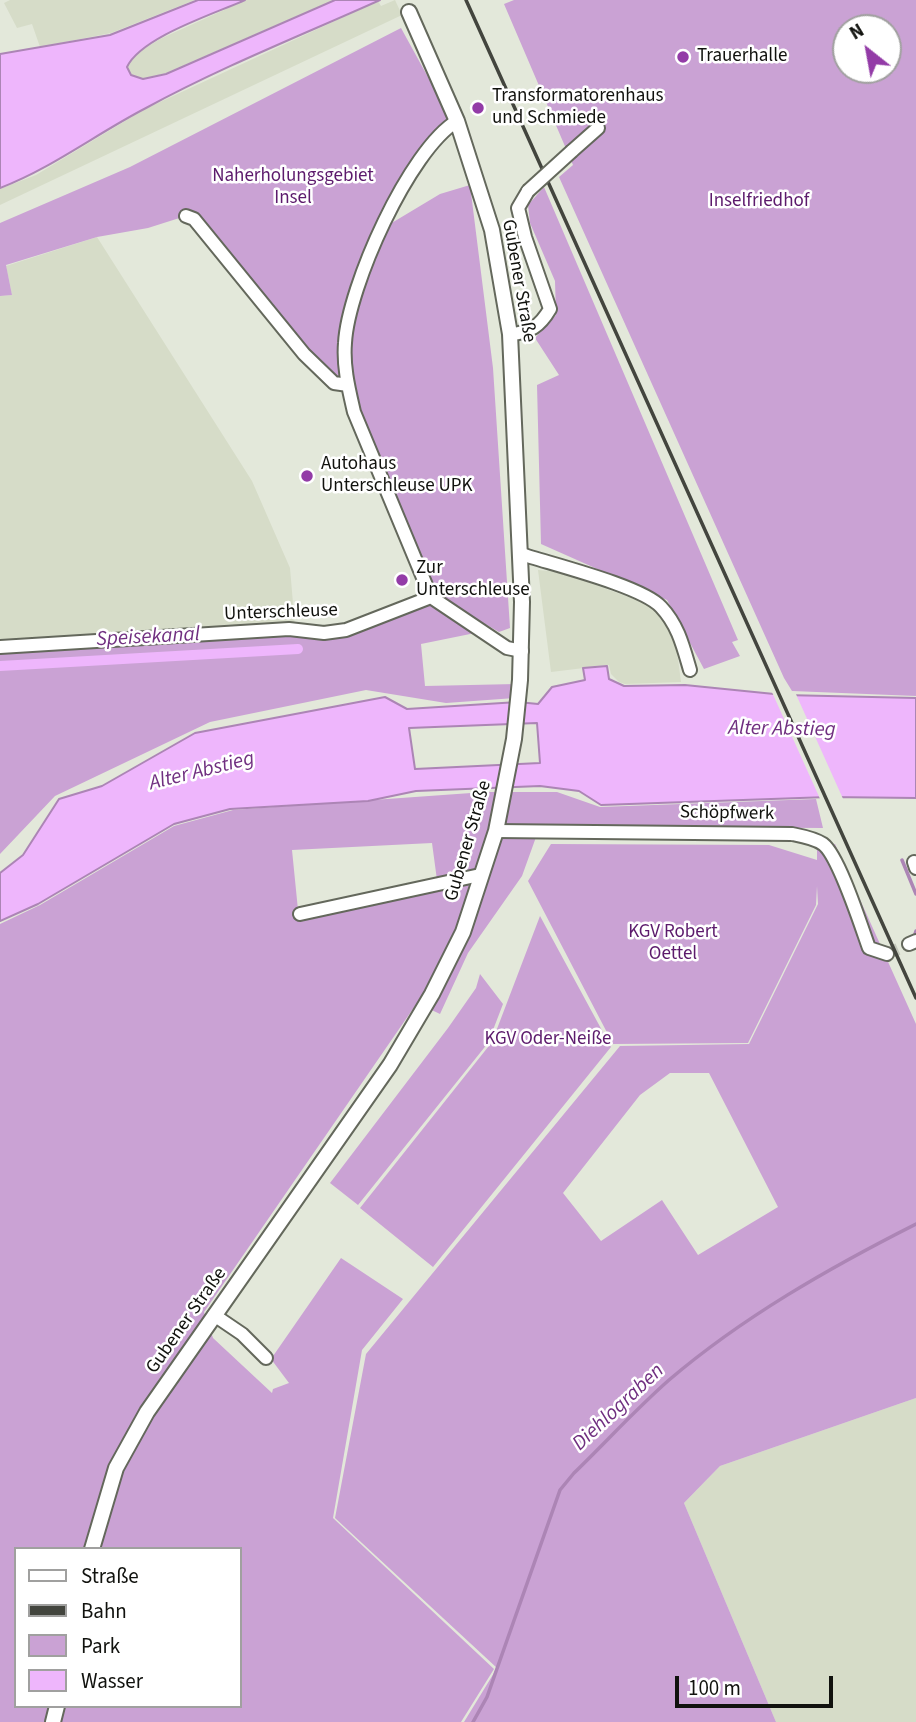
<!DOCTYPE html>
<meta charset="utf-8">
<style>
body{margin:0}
#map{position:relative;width:916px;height:1722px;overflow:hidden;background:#e3e8da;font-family:"Source Sans 3",sans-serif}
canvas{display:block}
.legend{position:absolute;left:14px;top:1547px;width:228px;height:161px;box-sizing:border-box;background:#fff;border:2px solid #a0a09f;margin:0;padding:9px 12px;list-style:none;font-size:21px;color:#11120e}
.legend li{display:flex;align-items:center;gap:14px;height:35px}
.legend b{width:35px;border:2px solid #a0a09f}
.north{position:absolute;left:832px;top:14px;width:70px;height:70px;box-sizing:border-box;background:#fff;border:2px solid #a0a09f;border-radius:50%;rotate:329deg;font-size:19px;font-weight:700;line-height:28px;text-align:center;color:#11120e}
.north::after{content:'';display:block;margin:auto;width:24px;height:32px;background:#933ba7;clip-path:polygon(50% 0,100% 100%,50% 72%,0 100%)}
.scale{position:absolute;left:675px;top:1676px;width:158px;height:32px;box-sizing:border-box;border:4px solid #11120e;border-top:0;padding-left:9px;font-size:21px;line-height:24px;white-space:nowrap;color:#11120e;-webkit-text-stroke:5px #fff;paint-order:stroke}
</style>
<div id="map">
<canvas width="916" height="1722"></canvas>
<ul class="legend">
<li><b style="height:9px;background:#fff"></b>Straße</li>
<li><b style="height:9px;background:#43453e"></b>Bahn</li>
<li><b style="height:19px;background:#caa2d4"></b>Park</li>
<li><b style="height:19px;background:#eeb6fc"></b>Wasser</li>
</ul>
<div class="north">N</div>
<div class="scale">100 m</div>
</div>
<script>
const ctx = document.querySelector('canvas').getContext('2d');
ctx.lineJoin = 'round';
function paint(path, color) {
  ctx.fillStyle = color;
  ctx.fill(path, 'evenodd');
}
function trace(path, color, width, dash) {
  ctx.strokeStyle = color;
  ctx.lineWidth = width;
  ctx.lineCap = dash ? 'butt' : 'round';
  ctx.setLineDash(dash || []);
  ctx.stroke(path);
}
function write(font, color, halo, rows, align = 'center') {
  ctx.font = font + ' "Source Sans 3",sans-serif';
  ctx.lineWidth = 5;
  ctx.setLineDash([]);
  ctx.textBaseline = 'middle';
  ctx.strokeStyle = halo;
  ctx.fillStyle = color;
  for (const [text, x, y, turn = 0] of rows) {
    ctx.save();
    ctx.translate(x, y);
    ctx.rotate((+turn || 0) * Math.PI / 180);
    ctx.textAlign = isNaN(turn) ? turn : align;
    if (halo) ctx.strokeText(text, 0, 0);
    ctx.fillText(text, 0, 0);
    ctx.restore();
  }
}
paint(new Path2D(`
 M 10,0 L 195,0 L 111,33 L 40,47 L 32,24 L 17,28 L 4,3 Z
 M 246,0 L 334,0 L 166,73 L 143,79 L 130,74 L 127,67 L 134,55 L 160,39 Z
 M 395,0 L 402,15 L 0,205 L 0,189 L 36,175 L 145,109 L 378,1 L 381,6 Z
 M 97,237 L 252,481 L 290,568 L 295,627 L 0,644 L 0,296 L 12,295 L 6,266 Z
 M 538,570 L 560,572 L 645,603 L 659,612 L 676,643 L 681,682 L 625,684 L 619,682 L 611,674 L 609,665 L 551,672 Z
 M 916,1398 L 916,1722 L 776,1722 L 684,1503 L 720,1466 Z`), '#d6dcc8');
paint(new Path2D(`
 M 514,0 L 916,0 L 916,696 L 792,691 L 784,678 L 559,177 L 573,165 L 504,4 ZM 846,28 L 888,28 L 888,70 L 846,70 Z
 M 401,28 L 451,119 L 440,128 L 349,299 L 345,383 L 335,381 L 192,214 L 148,228 L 97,237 L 6,265 L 12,295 L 0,296 L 0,223 L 130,167 Z
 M 470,185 L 493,368 L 510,628 L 499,632 L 435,595 L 357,410 L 347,342 L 375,247 L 390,224 L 440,194 Z
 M 544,187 L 738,640 L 732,642 L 740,656 L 704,669 L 667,600 L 541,544 L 537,385 L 559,375 L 535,338 L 556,315 L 555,281 L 530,223 L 528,205 Z
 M 431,599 L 480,632 L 421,644 L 425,686 L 516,684 L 515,698 L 446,703 L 366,690 L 210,722 L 55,796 L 0,854 L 0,649 L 287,631 L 323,636 Z
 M 485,792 L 557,792 L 600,807 L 816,799 L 823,828 L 540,826 L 522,876 L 468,953 L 440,1014 L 417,1003 L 204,1312 L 213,1338 L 272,1393 L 273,1389 L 289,1383 L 271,1359 L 341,1258 L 403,1299 L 362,1350 L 333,1518 L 494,1669 L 461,1722 L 0,1722 L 0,924 L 40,905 L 174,826 L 233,810 ZM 432,843 L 437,880 L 298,910 L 292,850 ZM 16,1549 L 240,1549 L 240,1706 L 16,1706 Z
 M 551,844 L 769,845 L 817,860 L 817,847 L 835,844 L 916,1024 L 916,1398 L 720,1466 L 684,1503 L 776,1722 L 464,1722 L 497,1668 L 335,1518 L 366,1354 L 620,1046 L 749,1044 L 818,904 L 817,886 L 816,905 L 748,1043 L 613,1044 L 528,881 ZM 670,1073 L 709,1073 L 778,1207 L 698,1255 L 662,1200 L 601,1241 L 563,1193 L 640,1095 Z
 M 540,916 L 611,1047 L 433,1267 L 360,1208 L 492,1042 Z
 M 480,974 L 503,1004 L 488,1043 L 358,1205 L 330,1183 L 448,1028 L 476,988 Z`), '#caa2d4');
const water = new Path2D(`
 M 198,0 L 245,0 C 214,14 141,37 127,67 L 131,75 L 143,79 L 166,74 L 335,0 L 380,0 C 302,35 221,67 146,108 C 96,134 52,168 0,188 L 0,54 L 110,35 Z
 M 607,666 L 609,679 L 624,686 L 685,685 L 784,695 L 916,698 L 916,798 L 828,797 L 601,805 L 579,791 L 540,786 L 416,791 L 368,801 L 230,809 L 174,824 L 38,904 L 0,921 L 0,873 L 23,855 L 59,799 L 102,786 L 195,733 L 385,697 L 407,709 L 518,702 L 538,704 L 552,687 L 585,680 L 583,668 ZM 537,723 L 540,763 L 415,769 L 409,728 Z`);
paint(water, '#eeb6fc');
trace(water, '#ac85b5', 2);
paint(new Path2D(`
 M 771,690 L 795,692 L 844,801 L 821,801 Z`), '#e3e8da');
trace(new Path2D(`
 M 902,860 L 916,894
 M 915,934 L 916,931
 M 473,1722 L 487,1697 L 560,1490 L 574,1473 C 606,1442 636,1409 669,1380 C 743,1317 829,1268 916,1224`), '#ac85b5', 3.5);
trace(new Path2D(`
 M 0,666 L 298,649`), '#eeb6fc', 10);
trace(new Path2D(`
 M 887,954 L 909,944`), '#c4c8bb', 12, [12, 6]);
const minor = new Path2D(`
 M 572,151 L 598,128
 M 186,216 L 194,219 L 304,354 L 334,383 L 348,385
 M 510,334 C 530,333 540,326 550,309 L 525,237 L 518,208 L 528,191
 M 521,554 C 551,564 642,586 661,607 C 678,625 683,646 690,670
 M 431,597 L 354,412 C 349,390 343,367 345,343 C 348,287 409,150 457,121
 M 0,647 L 289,629 L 324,633 L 346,630 L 431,597 L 507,648 L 522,651
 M 496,831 L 792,834 C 802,836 814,838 823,844 C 839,856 861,926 869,948 L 887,954
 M 914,862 L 916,868
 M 300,914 L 480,875
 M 909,944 L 916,941
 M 214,1315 L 242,1334 L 266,1358`);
const major = new Path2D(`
 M 92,1549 L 116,1468 L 147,1412 L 390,1065 L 432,994 L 463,932 L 496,831 L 514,739 L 520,680 L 522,602 L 510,334 L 492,230 L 457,121 L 409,12
 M 53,1722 L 57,1706`);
trace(minor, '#64685c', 16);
trace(major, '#64685c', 18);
trace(minor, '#fff', 12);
trace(major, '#fff', 14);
trace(new Path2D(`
 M 466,0 L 916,998`), '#43453e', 3.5);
const minorBridge = new Path2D(`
 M 528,191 L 572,151`);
trace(minorBridge, '#64685c', 16, []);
trace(minorBridge, '#fff', 12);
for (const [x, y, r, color] of [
 [683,57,7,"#933ba7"],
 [478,108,7,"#933ba7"],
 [307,476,7,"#933ba7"],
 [402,580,7,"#933ba7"]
]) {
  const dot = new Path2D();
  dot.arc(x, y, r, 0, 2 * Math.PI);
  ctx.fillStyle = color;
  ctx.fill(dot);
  trace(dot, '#fff', 2.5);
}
write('19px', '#11120e', '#fff', [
 ["Trauerhalle",697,57],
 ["Transformatorenhaus",492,97],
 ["und Schmiede",492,119],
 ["Autohaus",321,465],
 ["Unterschleuse UPK",321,487],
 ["Zur",416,569],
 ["Unterschleuse",416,591]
], 'left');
write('19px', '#5c1a6c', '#fff', [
 ["Naherholungsgebiet",293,177],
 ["Insel",293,199],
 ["Inselfriedhof",759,202],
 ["KGV Robert",673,933],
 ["Oettel",673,955],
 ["KGV Oder-Neiße",548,1040]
]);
write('19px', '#11120e', '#fff', [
 ["Gubener Straße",518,281,80],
 ["Unterschleuse",281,613,-2],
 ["Schöpfwerk",727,814,1],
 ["Gubener Straße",469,841,-74],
 ["Gubener Straße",187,1321,-55]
]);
write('italic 21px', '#702f80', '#fff', [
 ["Speisekanal",148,638,-3],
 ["Alter Abstieg",782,730,1],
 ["Alter Abstieg",202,772,-14],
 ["Diehlograben",619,1408,-43]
]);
</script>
